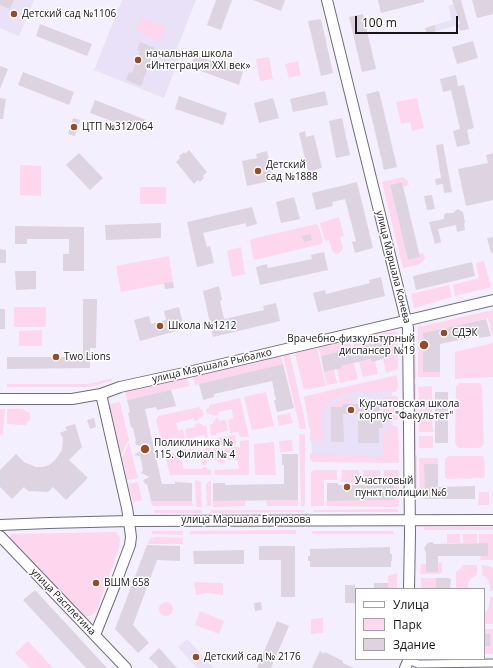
<!DOCTYPE html>
<meta charset="utf-8">
<style>
body{margin:0}
#map{position:relative;width:493px;height:668px;overflow:hidden;background:#f4effe;font-family:"Open Sans",sans-serif}
canvas{display:block}
.legend{position:absolute;left:355px;top:588px;width:130px;height:72px;box-sizing:border-box;background:#fff;border:1px solid #a2a1a3;margin:0;padding:5px 7px;list-style:none;font-size:12px;color:#161419}
.legend li{display:flex;align-items:center;gap:8px;height:20px}
.legend b{width:20px;border:1px solid #a2a1a3}
.scale{position:absolute;left:355px;top:16px;width:103px;height:18px;box-sizing:border-box;border:2px solid #161419;border-top:0;padding-left:5px;font-size:12px;line-height:14px;white-space:nowrap;color:#161419;-webkit-text-stroke:3px #fff;paint-order:stroke}
</style>
<div id="map">
<canvas width="493" height="668"></canvas>
<ul class="legend">
<li><b style="height:5px;background:#fff"></b>Улица</li>
<li><b style="height:11px;background:#fed6ed"></b>Парк</li>
<li><b style="height:11px;background:#ded3e0"></b>Здание</li>
</ul>
<div class="scale">100 m</div>
</div>
<script>
const ctx = document.querySelector('canvas').getContext('2d');
ctx.lineJoin = 'round';
function paint(path, color) {
  ctx.fillStyle = color;
  ctx.fill(path, 'evenodd');
}
function trace(path, color, width, dash) {
  ctx.strokeStyle = color;
  ctx.lineWidth = width;
  ctx.lineCap = dash ? 'butt' : 'round';
  ctx.setLineDash(dash || []);
  ctx.stroke(path);
}
function write(font, color, halo, rows, align = 'center') {
  ctx.font = font + ' "Open Sans",sans-serif';
  ctx.lineWidth = 3;
  ctx.setLineDash([]);
  ctx.textBaseline = 'middle';
  ctx.strokeStyle = halo;
  ctx.fillStyle = color;
  for (const [text, x, y, turn = 0] of rows) {
    ctx.save();
    ctx.translate(x, y);
    ctx.rotate((+turn || 0) * Math.PI / 180);
    ctx.textAlign = isNaN(turn) ? turn : align;
    if (halo) ctx.strokeText(text, 0, 0);
    ctx.fillText(text, 0, 0);
    ctx.restore();
  }
}
paint(new Path2D(`
 M 0,0 L 34,0 L 19,36 L 0,28 Z
 M 122,0 L 196,0 L 177,48 L 182,51 L 164,98 L 94,70 Z
 M 454,4 L 458,25 L 437,31 L 435,25 L 452,20 L 448,6 Z
 M 392,378 L 393,460 L 312,459 L 311,431 L 306,397 Z
 M 187,639 L 214,668 L 197,668 L 178,647 Z`), '#e8e1f7');
paint(new Path2D(`
 M 142,17 L 166,27 L 160,41 L 136,31 Z
 M 269,57 L 273,79 L 260,81 L 256,59 Z
 M 298,61 L 301,75 L 289,78 L 285,64 Z
 M 417,98 L 424,128 L 412,131 L 410,122 L 401,124 L 396,102 Z
 M 20,165 L 41,166 L 41,196 L 20,195 Z
 M 403,177 L 407,180 L 409,185 L 403,187 L 402,182 L 390,185 L 408,260 L 420,257 L 419,254 L 423,253 L 425,259 C 420,266 411,266 403,268 L 382,182 Z
 M 140,187 L 166,187 L 166,204 L 140,204 Z
 M 339,217 L 344,236 L 340,237 L 343,248 L 340,253 L 336,254 L 332,251 L 329,240 L 325,241 L 320,223 Z
 M 316,224 L 318,225 L 323,241 L 321,244 L 255,260 L 253,258 L 250,241 L 252,239 Z
 M 241,247 L 245,274 L 232,277 L 227,251 Z
 M 169,256 L 173,282 L 121,292 L 116,266 Z
 M 484,261 L 491,287 L 455,296 L 453,285 L 479,278 L 476,263 Z
 M 449,285 L 452,297 L 414,308 L 411,294 Z
 M 14,307 L 46,307 L 46,327 L 14,327 Z
 M 493,310 L 493,335 L 492,335 L 488,318 L 423,333 L 423,372 L 440,372 L 440,377 L 418,377 L 418,327 Z
 M 414,328 L 415,328 L 416,379 L 413,379 L 413,332 Z
 M 42,330 L 42,346 L 19,346 L 19,331 Z
 M 395,331 L 398,332 L 398,369 L 386,373 L 383,359 L 389,357 L 385,342 L 376,343 L 372,335 Z
 M 369,336 L 373,344 L 354,348 L 353,340 Z
 M 350,340 L 351,349 L 321,356 L 318,347 Z
 M 493,343 L 493,377 L 455,379 L 455,352 Z
 M 317,348 L 326,386 L 309,389 L 304,389 L 303,387 L 295,353 Z
 M 288,354 L 290,355 L 304,416 L 306,429 L 300,429 L 283,355 Z
 M 281,355 L 283,364 L 195,385 L 192,375 Z
 M 371,359 L 372,361 L 375,361 L 378,374 L 363,377 L 359,362 Z
 M 354,363 L 358,379 L 340,383 L 337,369 L 341,368 L 341,366 Z
 M 334,370 L 337,383 L 327,385 L 324,372 Z
 M 397,375 L 398,387 L 396,392 C 383,392 368,391 354,392 C 343,394 332,401 322,407 L 323,437 L 322,440 L 319,441 L 310,441 L 310,431 L 304,397 L 306,396 Z
 M 187,376 L 189,386 L 127,400 L 125,390 Z
 M 113,378 L 111,381 L 89,387 L 7,387 L 7,384 L 88,384 Z
 M 459,383 L 480,383 L 482,386 L 484,443 L 482,447 L 478,448 L 459,448 L 456,445 L 455,441 L 456,386 Z
 M 416,384 L 416,450 L 414,450 L 413,385 Z
 M 432,386 L 432,400 L 419,400 L 418,387 Z
 M 266,392 L 274,426 L 252,430 L 244,397 Z
 M 396,396 L 398,398 L 398,417 L 397,420 L 387,421 L 387,414 L 383,414 L 383,397 Z
 M 353,397 L 353,404 L 343,407 L 327,410 L 327,408 L 347,398 Z
 M 240,398 L 249,437 L 240,437 L 238,432 L 230,433 L 228,420 L 233,418 L 232,409 L 218,412 L 219,415 L 215,416 L 214,415 L 212,415 L 211,414 L 207,414 L 206,409 L 209,408 L 209,405 Z
 M 120,402 L 129,440 L 121,455 L 110,410 L 110,404 Z
 M 419,403 L 432,403 L 432,416 L 419,417 Z
 M 200,407 L 200,409 L 202,409 L 204,415 L 199,418 L 199,420 L 194,421 L 194,418 L 176,423 L 178,431 L 183,429 L 185,439 L 181,440 C 175,435 169,438 167,445 L 164,446 L 164,443 L 162,444 L 156,420 L 158,416 Z
 M 0,409 L 5,409 L 3,435 L 0,434 Z
 M 7,409 C 15,409 23,407 30,413 L 30,420 L 25,425 L 7,424 Z
 M 290,413 L 293,423 L 279,426 L 277,416 Z
 M 219,418 L 219,421 L 226,420 L 228,431 L 216,433 L 216,435 L 211,436 L 210,424 L 213,424 L 213,421 L 215,421 L 215,419 Z
 M 419,419 L 432,419 L 433,432 L 419,432 Z
 M 199,423 L 200,424 L 202,424 L 202,426 L 206,425 L 208,437 L 205,438 L 204,435 L 187,439 L 185,429 L 195,427 L 195,424 Z
 M 389,426 L 396,426 L 398,427 L 399,463 L 312,462 L 310,459 L 310,454 L 383,457 L 383,433 L 387,433 L 388,428 Z
 M 299,434 L 302,434 L 305,435 L 305,504 L 304,506 L 301,506 Z
 M 235,435 L 236,444 L 217,446 L 218,441 L 217,438 Z
 M 419,436 L 433,436 L 433,448 L 419,448 Z
 M 249,440 L 249,475 L 215,475 L 214,470 L 239,469 L 238,460 L 232,460 L 231,447 L 240,447 L 240,441 Z
 M 292,440 L 293,451 L 280,452 L 279,441 Z
 M 274,442 L 276,475 L 255,475 L 254,444 Z
 M 129,443 L 138,478 L 127,480 L 122,458 Z
 M 165,448 L 167,448 L 169,452 L 176,454 L 180,452 L 182,449 L 186,449 L 188,459 L 182,459 L 183,469 L 202,469 L 202,468 L 206,467 L 208,470 L 211,470 L 211,475 L 170,475 L 164,451 L 165,450 Z
 M 206,448 L 210,448 L 211,460 L 207,461 L 207,463 L 206,463 L 206,465 L 203,465 L 201,459 L 190,459 L 189,449 L 193,449 L 193,451 L 205,450 Z
 M 213,448 L 217,448 L 217,450 L 230,448 L 231,460 L 224,460 L 225,463 L 220,464 L 220,462 L 218,462 L 217,460 L 214,460 Z
 M 417,455 L 417,499 L 414,500 L 414,456 Z
 M 449,456 L 482,456 L 484,457 L 485,475 L 484,478 L 447,479 L 445,477 L 445,459 Z
 M 419,458 L 438,458 L 438,464 L 424,464 L 425,499 L 421,499 L 420,498 Z
 M 314,470 L 337,470 L 337,480 L 324,480 L 324,506 L 311,506 L 311,472 Z
 M 342,470 L 359,470 L 360,483 L 341,482 Z
 M 363,470 L 380,470 L 380,482 L 363,482 Z
 M 384,470 L 399,470 L 399,479 L 384,479 Z
 M 195,480 L 200,481 L 201,483 L 202,507 L 196,507 Z
 M 211,481 L 211,506 L 207,506 L 206,485 L 208,482 Z
 M 138,482 L 142,500 L 133,502 L 128,484 Z
 M 394,483 L 399,483 L 399,506 L 397,507 L 326,506 L 327,501 L 394,500 Z
 M 479,492 L 489,492 L 489,505 L 478,505 Z
 M 298,500 L 298,506 L 267,506 L 266,501 Z
 M 151,501 L 192,501 L 193,506 L 152,506 Z
 M 213,501 L 245,501 L 245,506 L 213,507 Z
 M 397,509 L 399,512 L 313,512 L 313,510 Z
 M 154,510 L 202,510 L 202,513 L 154,513 Z
 M 211,510 L 304,510 L 305,511 L 304,512 L 211,513 Z
 M 424,527 L 493,527 L 493,530 L 424,530 Z
 M 296,530 L 296,534 L 190,534 L 190,531 Z
 M 152,531 L 183,531 L 183,535 L 152,534 Z
 M 312,531 L 393,531 L 394,534 L 312,534 Z
 M 116,532 L 120,538 L 119,548 L 97,610 C 93,615 90,617 84,617 L 10,542 L 9,537 L 11,534 Z
 M 447,534 L 460,534 L 460,543 L 447,543 Z
 M 463,534 L 477,534 L 477,543 L 463,543 Z
 M 479,534 L 493,534 L 493,560 L 480,560 L 481,556 L 488,555 L 488,543 L 479,543 Z
 M 156,537 L 183,538 L 183,544 L 148,544 C 149,539 151,538 156,537 Z
 M 442,562 L 442,572 L 440,574 L 420,574 L 421,564 L 426,564 L 426,572 L 438,563 Z
 M 463,565 L 477,565 L 477,575 C 470,577 468,582 468,589 L 456,589 L 456,572 L 461,568 Z
 M 482,565 L 488,566 L 493,568 L 493,591 L 490,591 C 490,583 489,579 482,575 Z
 M 397,573 L 397,589 L 388,589 L 388,576 Z
 M 421,578 L 436,578 L 436,589 L 426,589 L 421,587 Z
 M 194,582 L 223,583 L 223,595 L 207,593 L 196,595 Z
 M 490,597 L 493,597 L 493,624 L 484,624 L 484,613 C 490,609 490,604 490,597 Z
 M159 609a7 7 0 1 1 14 0a7 7 0 1 1-14 0Z
 M 200,611 L 224,621 L 219,634 L 195,625 Z
 M 323,618 L 323,633 L 311,634 L 311,619 Z
 M 484,629 L 493,629 L 493,654 L 484,654 L 484,646 L 490,645 L 490,634 L 484,634 Z
 M 28,641 L 53,668 L 30,668 L 15,653 Z`), '#fed6ed');
paint(new Path2D(`
 M 0,0 L 14,0 L 10,9 L 0,5 Z
 M 216,0 L 232,0 L 221,30 L 207,25 Z
 M 253,0 L 285,0 L 281,11 Z
 M 378,0 L 424,0 L 424,2 L 381,13 Z
 M 452,0 L 461,0 L 469,29 L 460,31 L 458,25 L 460,24 Z
 M 472,0 L 493,0 L 493,14 L 477,18 Z
 M 363,14 L 376,69 L 362,72 L 349,17 Z
 M 321,19 L 333,73 L 321,76 L 308,21 Z
 M 40,24 L 92,44 L 87,56 L 36,36 Z
 M 435,25 L 436,31 L 427,34 L 425,28 Z
 M 473,41 L 478,58 L 457,64 L 452,47 Z
 M 140,42 L 155,48 L 141,86 L 126,80 L 129,72 L 132,73 L 140,51 L 137,50 Z
 M 195,55 L 243,72 L 239,85 L 190,67 Z
 M 0,66 L 8,69 L 0,89 Z
 M 23,72 L 74,92 L 69,105 L 18,85 Z
 M 456,75 L 458,86 L 464,85 L 474,128 L 467,130 L 470,144 L 457,147 L 453,131 L 460,129 L 451,90 L 443,92 L 440,79 Z
 M 325,91 L 328,105 L 293,112 L 290,99 Z
 M 379,91 L 397,167 L 384,170 L 366,94 Z
 M 179,96 L 227,113 L 223,125 L 175,109 Z
 M 0,98 L 6,99 L 3,119 L 0,119 Z
 M 273,98 L 279,118 L 259,123 L 254,103 Z
 M 95,100 L 146,120 L 142,132 L 90,113 Z
 M 73,118 L 80,120 L 75,136 L 68,134 Z
 M 342,118 L 350,155 L 336,158 L 329,121 Z
 M 305,131 L 306,137 L 314,135 L 322,168 L 314,170 L 316,179 L 307,182 L 306,176 L 307,175 L 306,172 L 308,171 L 299,133 Z
 M 443,144 L 452,192 L 444,193 L 443,184 L 436,185 L 435,179 L 441,178 L 436,145 Z
 M 189,150 L 207,172 L 203,176 L 204,178 L 200,182 L 198,180 L 194,184 L 176,162 L 180,158 L 179,156 L 184,152 L 185,154 Z
 M 267,151 L 274,180 L 247,186 L 242,161 L 257,158 L 256,154 Z
 M 79,153 L 103,178 L 90,190 L 66,165 Z
 M 493,153 L 493,200 L 466,206 L 458,169 L 488,163 L 486,155 Z
 M 357,182 L 373,248 L 355,253 L 352,242 L 356,241 L 345,199 L 332,202 L 333,206 L 316,210 L 312,193 Z
 M 402,182 L 420,257 L 408,260 L 390,185 Z
 M 432,195 L 435,209 L 427,210 L 424,196 Z
 M 294,197 L 300,219 L 281,223 L 276,202 Z
 M 252,207 L 257,224 L 246,227 L 246,223 L 203,233 L 207,247 L 210,246 L 214,263 L 197,267 L 187,222 Z
 M 458,209 L 463,212 L 465,223 L 464,223 L 465,230 L 457,232 L 456,225 L 438,229 L 441,242 L 435,244 L 429,222 L 444,219 L 444,215 L 446,213 L 453,213 L 456,210 Z
 M 161,223 L 161,238 L 106,240 L 105,225 Z
 M 15,226 L 84,227 L 84,271 L 63,271 L 63,254 L 69,254 L 69,239 L 27,239 L 27,244 L 15,244 Z
 M 310,234 L 312,240 L 304,242 L 302,236 Z
 M 493,237 L 493,253 L 491,253 L 487,238 Z
 M 0,249 L 6,250 L 6,263 L 0,263 Z
 M 324,252 L 328,270 L 260,285 L 256,267 L 267,264 L 268,268 L 293,263 L 312,259 L 311,255 Z
 M 472,262 L 475,276 L 416,290 L 413,276 Z
 M 15,271 L 36,271 L 36,289 L 16,290 Z
 M 381,277 L 385,296 L 318,312 L 313,293 L 325,290 L 326,294 L 370,283 L 369,280 Z
 M 173,282 L 174,288 L 165,289 L 164,283 Z
 M 219,286 L 222,300 L 220,301 L 224,319 L 264,310 L 263,306 L 276,303 L 280,321 L 213,337 L 203,291 Z
 M 83,299 L 97,299 L 96,348 L 90,348 L 90,368 L 7,369 L 7,357 L 83,357 Z
 M 179,307 L 184,329 L 140,341 L 134,320 L 149,316 L 151,324 L 166,320 L 164,311 Z
 M 0,309 L 5,309 L 5,329 L 0,329 Z
 M 486,319 L 491,336 L 479,338 L 479,336 L 440,344 L 440,372 L 423,372 L 423,333 Z
 M 385,341 L 389,357 L 372,362 L 371,359 L 341,366 L 342,368 L 324,372 L 321,356 Z
 M 283,364 L 294,408 L 277,412 L 274,400 L 276,400 L 272,381 L 214,394 L 214,397 L 203,400 L 199,384 Z
 M 171,390 L 176,406 L 157,410 L 156,407 L 145,409 L 162,484 L 175,484 L 175,482 L 192,483 L 192,501 L 151,501 L 147,484 L 145,484 L 143,480 L 150,477 L 141,473 L 143,470 L 140,456 L 134,455 L 146,447 L 136,445 L 135,441 L 136,441 L 133,428 L 131,427 L 128,413 L 130,412 L 127,400 Z
 M 435,392 L 448,392 L 448,443 L 435,443 Z
 M 343,404 L 379,404 L 379,421 L 383,421 L 383,428 L 379,428 L 379,443 L 358,443 L 358,414 L 343,414 L 344,442 L 331,442 L 331,407 L 343,407 Z
 M 94,418 L 96,427 L 90,429 L 87,420 Z
 M 75,424 L 82,447 L 69,460 L 88,478 L 66,500 L 53,487 L 48,492 L 28,491 L 24,487 L 12,499 L 0,487 L 0,470 L 16,454 L 24,462 L 36,467 L 43,467 L 49,465 L 55,460 L 62,450 L 63,438 L 60,433 L 67,430 L 65,427 Z
 M 282,454 L 298,454 L 298,500 L 213,501 L 213,483 L 225,483 L 225,485 L 284,484 L 284,465 L 282,465 Z
 M 424,464 L 438,464 L 438,487 L 475,486 L 475,499 L 425,499 Z
 M 327,483 L 338,483 L 338,485 L 382,485 L 382,483 L 394,483 L 394,500 L 327,501 Z
 M 432,542 L 434,544 L 488,543 L 488,556 L 438,556 L 438,572 L 426,572 L 426,553 L 424,548 L 426,545 L 428,543 Z
 M 147,545 L 180,546 L 180,561 L 157,560 L 133,625 L 149,643 L 138,653 L 115,629 Z
 M 259,546 L 295,546 L 295,597 L 281,597 L 281,560 L 259,560 Z
 M 390,547 L 390,554 L 392,554 L 392,561 L 391,561 L 391,567 L 310,567 L 310,561 L 308,561 L 308,556 L 310,556 L 310,549 Z
 M 244,550 L 244,564 L 194,564 L 193,551 Z
 M 436,578 L 448,578 L 451,579 L 450,589 L 436,589 Z
 M 374,583 L 388,583 L 388,589 L 374,589 Z
 M 345,585 L 355,585 L 355,603 L 345,603 Z
 M 35,590 L 107,668 L 86,668 L 23,600 Z
 M 261,602 L 262,610 L 255,611 L 254,603 Z
 M 277,621 L 289,626 L 271,668 L 257,668 Z
 M 484,634 L 490,634 L 490,646 L 484,646 Z
 M 159,648 L 177,668 L 159,668 L 149,658 Z
 M 320,651 L 324,654 L 325,652 L 343,661 L 343,663 L 354,668 L 312,668 Z`), '#ded3e0');
const street = new Path2D(`
 M 409,660 L 418,664 L 493,663`);
const secondary = new Path2D(`
 M 327,0 L 408,328 L 410,534 L 409,589
 M 0,399 L 72,399 L 101,394 L 120,387 L 193,371 L 493,300
 M 0,525 L 49,523 L 129,521 L 493,520
 M 0,536 L 126,668
 M 95,635 L 115,585 L 130,545 L 131,537 L 129,521 L 127,508 L 101,394
 M 405,668 L 409,659`);
trace(street, '#716c7a', 9);
trace(secondary, '#716c7a', 12);
trace(street, '#fff', 7);
trace(secondary, '#fff', 10);
for (const [x, y, r, color] of [
 [14,14,4,"#944c29"],
 [138,60,4,"#944c29"],
 [74,127,4,"#944c29"],
 [258,171,4,"#944c29"],
 [160,326,4,"#944c29"],
 [444,333,4,"#944c29"],
 [424,345,5,"#944c29"],
 [56,357,4,"#944c29"],
 [351,410,4,"#944c29"],
 [145,449,5,"#944c29"],
 [347,487,4,"#944c29"],
 [96,583,4,"#944c29"],
 [196,657,4,"#944c29"]
]) {
  const dot = new Path2D();
  dot.arc(x, y, r, 0, 2 * Math.PI);
  ctx.fillStyle = color;
  ctx.fill(dot);
  trace(dot, '#fff', 1.5);
}
write('10px', '#161419', '#fff', [
 ["Детский сад №1106",22,14],
 ["начальная школа",146,54],
 ["«Интеграция XXI век»",146,66],
 ["ЦТП №312/064",82,127],
 ["Детский",266,165],
 ["сад №1888",266,177],
 ["Школа №1212",168,326],
 ["СДЭК",452,333],
 ["Врачебно-физкультурный",415,339,"right"],
 ["диспансер №19",415,351,"right"],
 ["Two Lions",64,357],
 ["Курчатовская школа",359,404],
 ["корпус \"Факультет\"",359,416],
 ["Поликлиника №",154,443],
 ["115. Филиал № 4",154,455],
 ["Участковый",355,481],
 ["пункт полиции №6",355,493],
 ["ВШM 658",104,583],
 ["Детский сад № 2176",204,657]
], 'left');
write('10px', '#161419', '#fff', [
 ["улица Маршала Конева",393,267,76],
 ["улица Маршала Рыбалко",212,366,-13],
 ["улица Маршала Бирюзова",246,520],
 ["улица Расплетина",63,602,46]
]);
</script>
